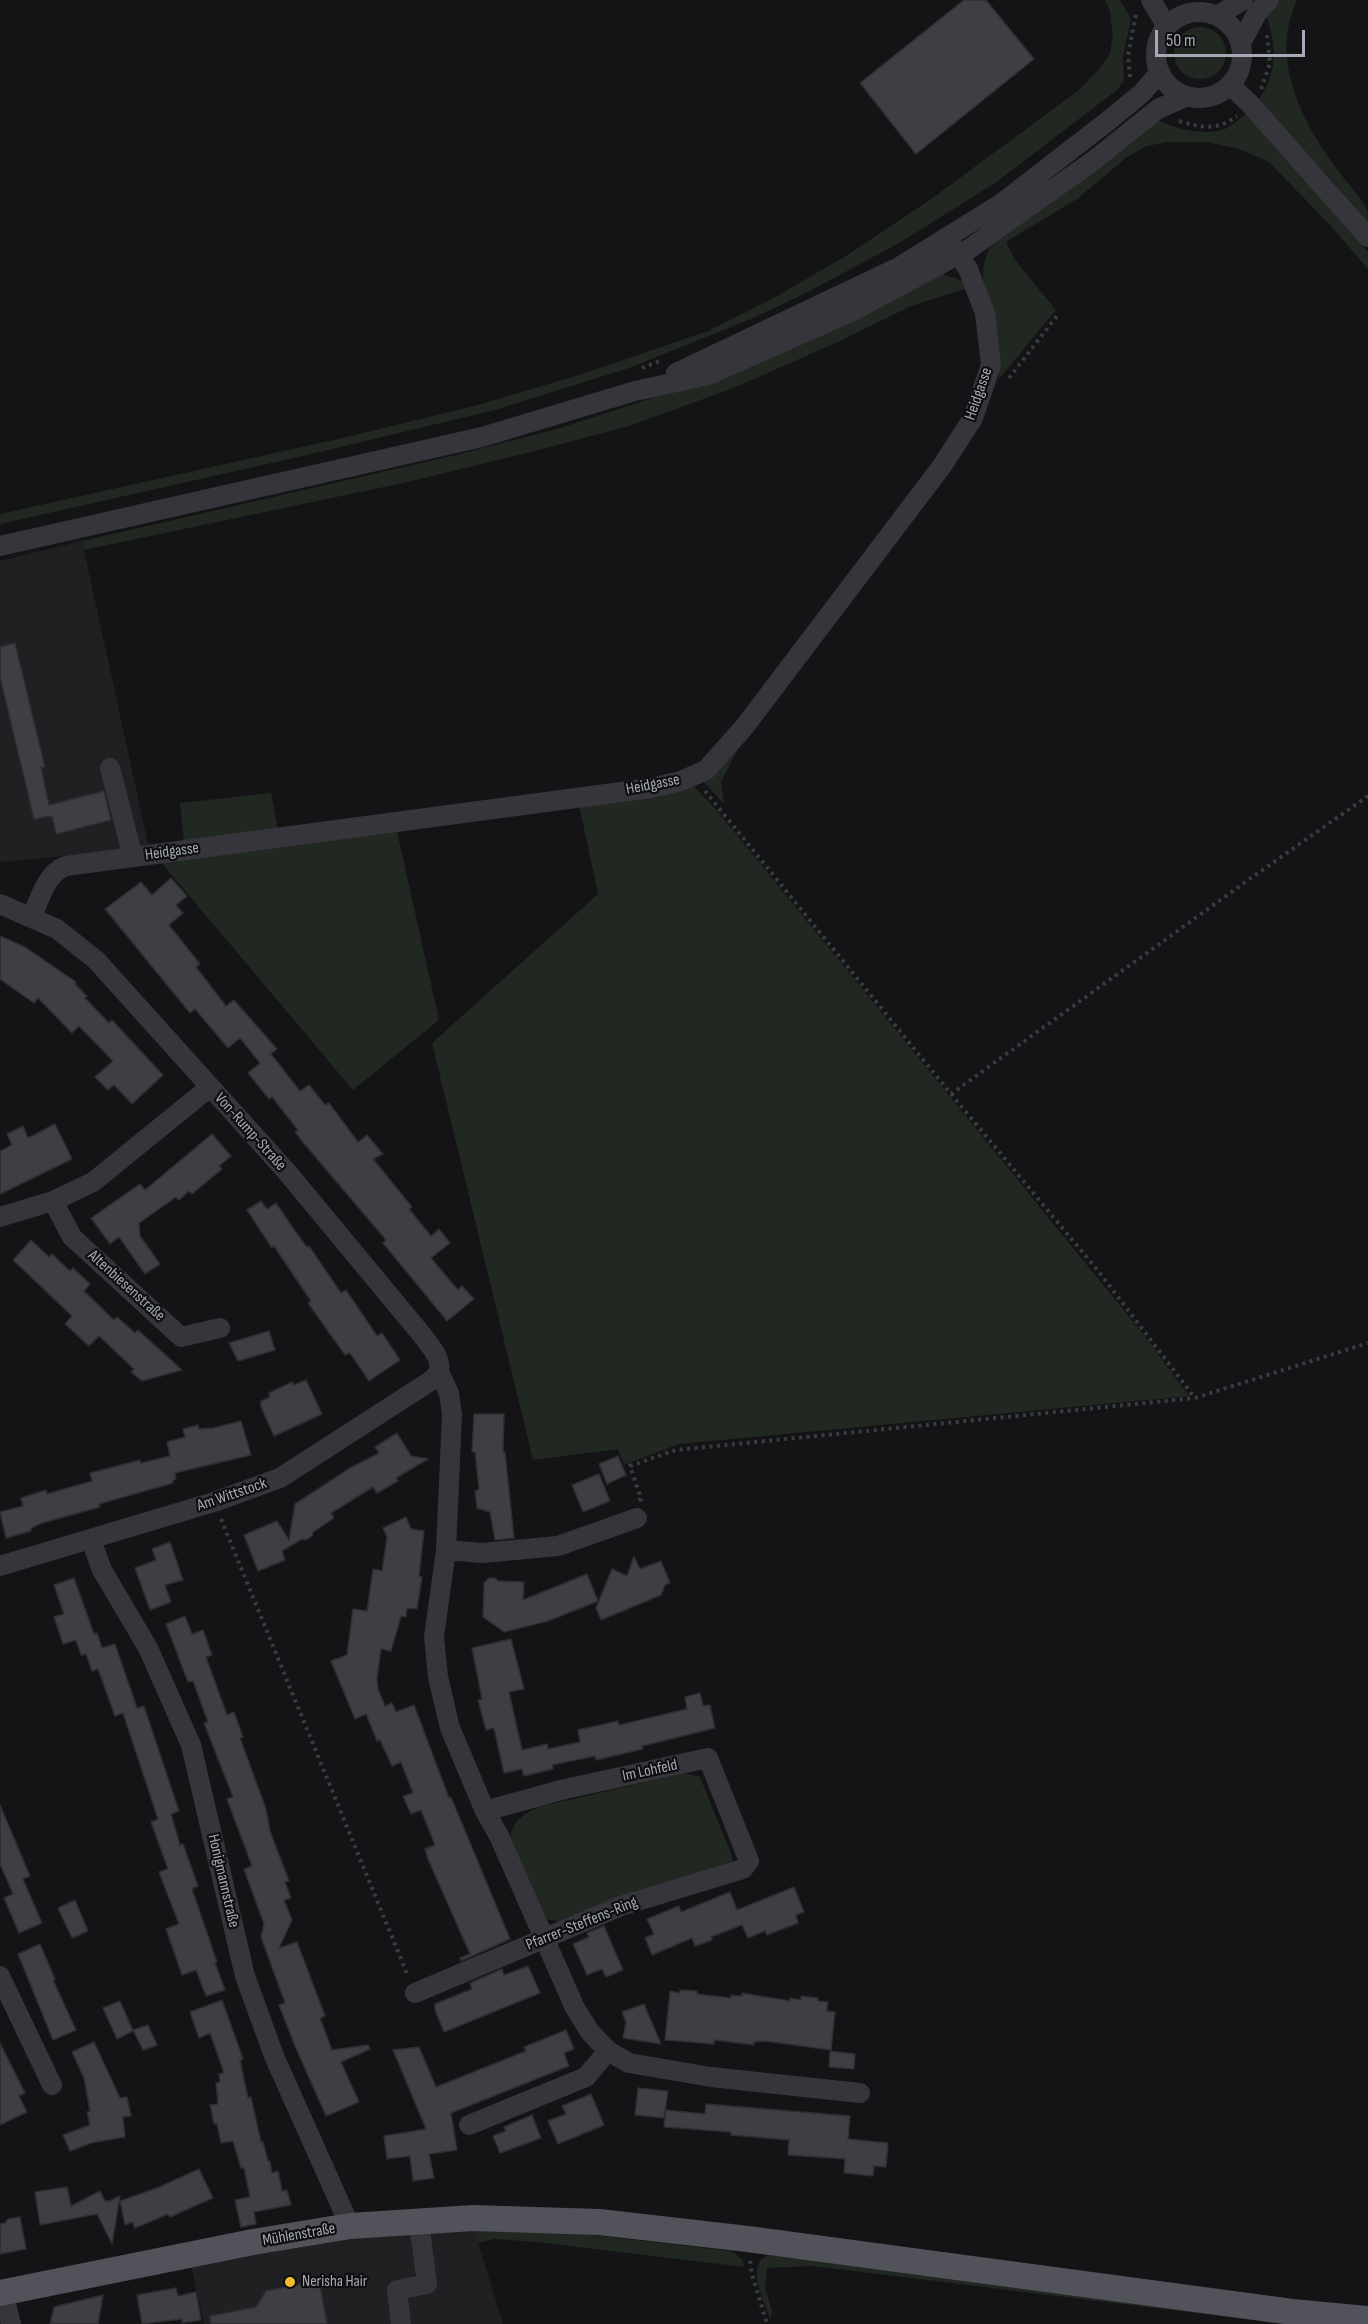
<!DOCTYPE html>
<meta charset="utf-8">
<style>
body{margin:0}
#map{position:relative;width:1368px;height:2324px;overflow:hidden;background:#141416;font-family:"Sofia Sans Condensed",sans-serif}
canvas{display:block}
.scale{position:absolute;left:1155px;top:30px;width:150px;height:27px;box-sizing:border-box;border:3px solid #a5aab6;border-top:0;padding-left:8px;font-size:18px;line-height:21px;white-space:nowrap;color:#a5aab6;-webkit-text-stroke:4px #0f0f11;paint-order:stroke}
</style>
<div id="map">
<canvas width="1368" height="2324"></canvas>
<div class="scale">50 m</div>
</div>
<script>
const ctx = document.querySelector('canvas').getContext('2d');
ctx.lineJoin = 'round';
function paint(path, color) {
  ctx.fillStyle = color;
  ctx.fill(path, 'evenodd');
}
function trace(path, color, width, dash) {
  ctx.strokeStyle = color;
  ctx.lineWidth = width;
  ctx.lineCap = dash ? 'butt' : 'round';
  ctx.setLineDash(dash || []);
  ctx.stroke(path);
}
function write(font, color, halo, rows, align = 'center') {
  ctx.font = font + ' "Sofia Sans Condensed",sans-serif';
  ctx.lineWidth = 4.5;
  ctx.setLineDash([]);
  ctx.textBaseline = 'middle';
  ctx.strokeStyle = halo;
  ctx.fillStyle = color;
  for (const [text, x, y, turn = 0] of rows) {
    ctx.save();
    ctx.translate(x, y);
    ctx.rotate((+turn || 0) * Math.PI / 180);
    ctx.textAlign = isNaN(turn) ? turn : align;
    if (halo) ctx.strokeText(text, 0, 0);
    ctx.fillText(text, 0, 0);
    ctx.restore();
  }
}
paint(new Path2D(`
 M 82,541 L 149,848 L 0,862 L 0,561 Z
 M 474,2229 L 503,2324 L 204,2324 L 191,2265 L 293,2244 L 376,2236 Z`), '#202023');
paint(new Path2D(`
 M 1105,0 L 1120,0 L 1131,19 L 1123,57 L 1124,80 L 1117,90 L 995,183 L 901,242 L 808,292 L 751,319 L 629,368 L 495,410 L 307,455 L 0,524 L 0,514 L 347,437 L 478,405 L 582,374 L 708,331 L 779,295 L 849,254 L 934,197 L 1079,90 L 1100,68 L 1110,53 L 1113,35 L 1110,11 Z
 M 1277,0 L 1297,0 C 1269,61 1303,124 1340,173 C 1347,183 1363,199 1367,210 C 1368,213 1368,219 1368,223 L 1328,176 L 1258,101 C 1279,69 1276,49 1266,13 Z
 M1174 53a26 26 0 1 1 52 0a26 26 0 1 1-52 0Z
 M 1246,114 L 1278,145 L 1368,252 L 1368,269 L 1329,224 L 1269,162 L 1239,149 L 1207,142 L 1167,142 L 1147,146 L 1127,157 L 1077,199 L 1006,242 L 1015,260 L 1056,310 L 999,379 C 997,346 979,293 984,264 C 986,252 993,244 999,235 L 1155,118 C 1171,129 1209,137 1227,128 C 1234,124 1240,118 1246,114 Z
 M 943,274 L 962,281 L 968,288 L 911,306 L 838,342 L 731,389 L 629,426 L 535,451 L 403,483 L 84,550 L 82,541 L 456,455 L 560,428 L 723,375 L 923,281 Z
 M 739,747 L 721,782 L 724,804 L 703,781 Z
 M 694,786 L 718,812 L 1144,1335 L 1189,1396 L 679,1444 L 624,1465 L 618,1449 L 533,1460 L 432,1043 L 598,894 L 579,805 Z
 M 271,793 L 278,831 L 184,843 L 180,803 Z
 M 396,827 L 439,1020 L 353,1090 L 160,861 Z
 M 685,1773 L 700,1777 L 732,1856 L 732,1864 L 564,1922 L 545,1919 L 510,1838 C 514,1819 523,1815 539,1807 Z
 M 474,2229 L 574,2233 L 731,2251 L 743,2260 L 744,2267 L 537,2242 L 495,2239 L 478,2243 Z
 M 769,2255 L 1326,2324 L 1285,2324 L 813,2266 L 767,2268 L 765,2287 L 772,2311 L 770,2319 C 766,2304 750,2276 760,2261 C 762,2258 766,2257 769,2255 Z`), '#202821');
const building = new Path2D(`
 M 964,0 L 986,0 L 1034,59 L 916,154 L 860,83 Z
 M 15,643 L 45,767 L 41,767 L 49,805 L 104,791 L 111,820 L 56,834 L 52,816 L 34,819 L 0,677 L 0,647 Z
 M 171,878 L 187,896 L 176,905 L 183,913 L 169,925 L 200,964 L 196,967 L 226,1006 L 234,1000 L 255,1024 L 277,1049 L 269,1055 L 271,1054 L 300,1091 L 309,1085 L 325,1105 L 329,1103 L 358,1142 L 367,1135 L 383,1154 L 373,1159 L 412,1207 L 409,1209 L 431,1236 L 439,1229 L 450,1243 L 431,1258 L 458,1290 L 462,1286 L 474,1299 L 447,1321 L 383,1243 L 386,1240 L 302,1141 L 295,1132 L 298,1130 L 272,1097 L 269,1099 L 248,1073 L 260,1063 L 240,1038 L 228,1048 L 195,1009 L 190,1013 L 105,909 L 141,882 L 152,895 Z
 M 0,936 L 25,947 L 76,982 L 75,984 L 87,996 L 85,998 L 109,1023 L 112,1020 L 163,1075 L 132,1104 L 114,1085 L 108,1090 L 95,1077 L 113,1061 L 79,1026 L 72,1033 L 38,998 L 34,1003 L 0,979 Z
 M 55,1124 L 72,1159 L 0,1194 L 0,1151 L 12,1145 L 7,1134 L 23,1126 L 28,1138 Z
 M 212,1134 L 231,1156 L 219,1166 L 222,1169 L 192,1194 L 189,1191 L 179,1200 L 176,1197 L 139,1223 L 140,1236 L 160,1264 L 145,1274 L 119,1237 L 110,1244 L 91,1218 L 140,1184 L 145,1190 Z
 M 261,1201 L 267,1209 L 276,1203 L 295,1231 L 307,1247 L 309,1246 L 341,1293 L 346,1290 L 377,1336 L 382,1333 L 400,1360 L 369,1381 L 350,1353 L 345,1355 L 308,1303 L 311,1301 L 274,1246 L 272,1248 L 247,1210 Z
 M 31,1240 L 49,1257 L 52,1254 L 70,1271 L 73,1268 L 90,1284 L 84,1291 L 114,1320 L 117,1317 L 135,1333 L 138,1330 L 182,1370 L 142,1381 L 131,1372 L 134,1369 L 99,1336 L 89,1346 L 65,1324 L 72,1316 L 13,1260 Z
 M 269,1331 L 275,1350 L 238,1361 L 229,1343 Z
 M 306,1380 L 322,1414 L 274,1436 L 261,1407 L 261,1401 L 270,1397 L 269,1393 L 292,1382 L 294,1385 Z
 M 474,1414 L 504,1414 L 503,1452 L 505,1452 L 514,1538 L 495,1540 L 490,1512 L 477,1508 L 475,1491 L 479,1489 L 475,1452 L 472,1452 Z
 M 241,1421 L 251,1455 L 175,1473 L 176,1479 L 173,1480 L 173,1483 L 99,1504 L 100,1507 L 42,1523 L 31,1528 L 31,1531 L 6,1538 L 0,1512 L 23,1506 L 21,1498 L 46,1490 L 47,1494 L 92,1481 L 90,1473 L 140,1460 L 141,1463 L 170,1456 L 167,1442 L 185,1437 L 183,1429 L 198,1425 L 199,1429 L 213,1428 Z
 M 397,1433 L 411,1456 L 428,1459 L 396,1478 L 398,1481 L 377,1493 L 373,1487 L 331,1513 L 334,1518 L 313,1532 L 312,1536 L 306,1540 L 302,1539 L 282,1551 L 285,1560 L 258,1571 L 244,1535 L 277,1521 L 289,1540 L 295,1504 L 350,1468 L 379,1453 L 375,1447 Z
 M 618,1456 L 626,1475 L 607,1484 L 599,1464 Z
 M 599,1474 L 610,1501 L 583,1512 L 572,1485 Z
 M 406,1517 L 411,1529 L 424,1531 L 419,1576 L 422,1577 L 417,1609 L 407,1608 L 406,1617 L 401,1616 L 391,1651 L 381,1649 L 377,1678 L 378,1689 L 385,1706 L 392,1703 L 396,1712 L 414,1705 L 449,1798 L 451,1797 L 510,1939 L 461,1961 L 460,1958 L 470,1954 L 428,1859 L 425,1849 L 435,1845 L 421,1810 L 411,1814 L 403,1796 L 413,1793 L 401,1762 L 392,1766 L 380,1740 L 377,1741 L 366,1714 L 355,1719 L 331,1661 L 347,1655 L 353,1609 L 367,1611 L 373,1569 L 382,1571 L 387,1537 L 383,1528 Z
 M 170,1542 L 183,1580 L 165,1585 L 171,1602 L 150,1610 L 135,1568 L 156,1560 L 152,1549 Z
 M 634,1556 L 640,1569 L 661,1561 L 670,1583 L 665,1585 L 661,1595 L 601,1620 L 596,1608 L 612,1569 L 627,1576 Z
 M 587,1574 L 598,1601 L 548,1621 L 504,1632 L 483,1617 L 484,1583 L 489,1578 L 495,1578 L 498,1581 L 524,1582 L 523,1600 Z
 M 74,1578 L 94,1634 L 97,1633 L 102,1648 L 115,1644 L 137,1708 L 144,1706 L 179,1811 L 171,1814 L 180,1845 L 183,1844 L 198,1886 L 192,1889 L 217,1962 L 215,1963 L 225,1990 L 206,1996 L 196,1970 L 182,1975 L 166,1929 L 179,1924 L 159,1872 L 168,1869 L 151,1822 L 158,1819 L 123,1713 L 115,1716 L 98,1669 L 92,1671 L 86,1654 L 81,1655 L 76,1640 L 63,1644 L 54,1617 L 64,1614 L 54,1585 Z
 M 185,1616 L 192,1634 L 203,1630 L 212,1655 L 206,1657 L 227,1715 L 234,1712 L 243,1737 L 240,1738 L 266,1809 L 270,1831 L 289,1881 L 285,1882 L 291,1898 L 284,1900 L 292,1920 L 279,1948 L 297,1942 L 325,2016 L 320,2018 L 332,2050 L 368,2045 L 370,2049 L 341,2062 L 359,2102 L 326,2116 L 295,2046 L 279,2005 L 285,2003 L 261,1937 L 264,1924 L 244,1869 L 252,1866 L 227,1799 L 233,1797 L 204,1723 L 208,1722 L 193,1681 L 188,1682 L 166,1624 Z
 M 511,1639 L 524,1689 L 509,1692 L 522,1750 L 547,1744 L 548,1749 L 580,1742 L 578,1730 L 618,1721 L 619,1725 L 687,1709 L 685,1697 L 700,1693 L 703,1706 L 710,1705 L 715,1728 L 642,1746 L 643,1749 L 596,1760 L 595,1756 L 552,1765 L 553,1769 L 524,1776 L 522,1769 L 504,1773 L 494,1728 L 486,1730 L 478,1700 L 482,1699 L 472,1648 Z
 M 0,1805 L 30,1876 L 23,1879 L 42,1923 L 19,1933 L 4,1898 L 13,1894 L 0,1864 Z
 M 794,1887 L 804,1912 L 796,1915 L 798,1923 L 767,1935 L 765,1931 L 748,1938 L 742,1925 L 711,1937 L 712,1940 L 695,1946 L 692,1938 L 652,1955 L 645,1938 L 654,1934 L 647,1919 L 679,1906 L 681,1912 L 730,1892 L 737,1910 Z
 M 75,1900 L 88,1931 L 72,1938 L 58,1908 Z
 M 604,1926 L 623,1970 L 606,1977 L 602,1969 L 587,1975 L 573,1944 L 589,1937 L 587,1933 Z
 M 40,1944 L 55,1979 L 53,1980 L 76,2030 L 53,2040 L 18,1954 Z
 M 528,1966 L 540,1993 L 444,2032 L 435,2010 L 435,2004 L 472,1989 L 470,1983 L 502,1969 L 504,1975 Z
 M 680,1990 L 697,1991 L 697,1994 L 731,1998 L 731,1995 L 742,1996 L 742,1993 L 790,2001 L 790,1998 L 801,2000 L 801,1996 L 818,1998 L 818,2001 L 828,2002 L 827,2011 L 835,2012 L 831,2050 L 765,2041 L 754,2042 L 754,2045 L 714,2040 L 714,2044 L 665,2040 L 670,1991 L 680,1993 Z
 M 222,2000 L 243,2059 L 240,2060 L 248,2098 L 251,2097 L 261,2142 L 263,2142 L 268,2161 L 270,2161 L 272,2173 L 278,2171 L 282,2191 L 287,2190 L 291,2205 L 254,2212 L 256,2224 L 241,2227 L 235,2200 L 250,2197 L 244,2168 L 241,2168 L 233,2141 L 221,2143 L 217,2124 L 214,2124 L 210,2105 L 218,2104 L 216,2083 L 220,2082 L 219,2074 L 224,2073 L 210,2033 L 199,2038 L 190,2012 Z
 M 120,2001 L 133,2031 L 117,2039 L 103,2008 Z
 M 644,2004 L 661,2044 L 623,2038 L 626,2022 L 622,2012 Z
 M 148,2025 L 157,2045 L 143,2050 L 133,2030 Z
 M 566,2030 L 574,2049 L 564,2053 L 569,2066 L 451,2113 L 457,2150 L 429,2154 L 434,2178 L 413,2181 L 410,2156 L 387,2159 L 384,2136 L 426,2129 L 393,2050 L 419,2047 L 436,2087 L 526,2051 L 524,2047 Z
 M 94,2042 L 120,2098 L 127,2097 L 131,2116 L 123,2117 L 125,2137 L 91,2143 L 70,2151 L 63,2135 L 90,2125 L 87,2112 L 90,2111 L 84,2078 L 72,2052 Z
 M 0,2043 L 25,2093 L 19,2096 L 27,2112 L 0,2125 Z
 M 830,2051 L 855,2054 L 854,2069 L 829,2067 Z
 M 638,2088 L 668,2091 L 664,2118 L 635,2115 Z
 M 591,2094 L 604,2125 L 558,2144 L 548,2121 L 566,2114 L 562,2106 Z
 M 706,2104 L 850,2116 L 848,2139 L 888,2143 L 886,2167 L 874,2166 L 873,2176 L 844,2173 L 845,2159 L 788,2155 L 789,2140 L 731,2135 L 731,2132 L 664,2127 L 666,2110 L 705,2114 Z
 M 532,2115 L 541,2138 L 500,2153 L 493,2136 L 506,2131 L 504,2127 Z
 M 199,2169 L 213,2198 L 170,2217 L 168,2214 L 135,2228 L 132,2222 L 125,2225 L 120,2201 L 157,2188 Z
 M 67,2187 L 71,2206 L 100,2191 L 105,2201 L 110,2201 L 120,2196 L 112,2244 L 97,2214 L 40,2225 L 35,2192 Z
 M 20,2217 L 26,2249 L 0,2254 L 0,2224 L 5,2223 L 8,2219 Z
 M 319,2280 L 327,2324 L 211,2324 L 210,2316 L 256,2307 L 266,2291 Z
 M 176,2288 L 178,2296 L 196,2292 L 201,2320 L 182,2323 L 182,2319 L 142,2324 L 137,2295 Z
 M 103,2295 L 98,2324 L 50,2324 L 54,2307 Z`);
paint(building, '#3e3f43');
trace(building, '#2e2e32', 1.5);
trace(new Path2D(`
 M 1130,77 L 1128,55 L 1136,14
 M 1261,89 L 1270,63 L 1267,35
 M 1179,121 C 1202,128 1216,131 1237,116
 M 642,368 L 660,361
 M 1009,378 L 1057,316
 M 705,791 L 951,1094 L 1251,878 L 1368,796
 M 951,1094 L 1099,1272 L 1195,1398 L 1368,1343
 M 639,1501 L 641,1499 L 630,1466 L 676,1450 L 1195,1398
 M 221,1519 L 408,1976
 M 750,2261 L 752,2274 L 767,2324`), '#3b3c42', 4, [3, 4.5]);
trace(new Path2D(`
 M 1151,0 L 1167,27
 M1156 55a43 43 0 1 1 86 0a43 43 0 1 1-86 0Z
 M 1217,16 L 1243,0
 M 1241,43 L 1257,13 L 1269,0
 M 1230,85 L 1251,105 L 1368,237
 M 676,373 L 899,267 L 1002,203 L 1108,121 L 1142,93 L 1160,72
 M 0,546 L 482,437 L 635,391 L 708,375 L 853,311 L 969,249 L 1093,161 L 1158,109 L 1187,96
 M 110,768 L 133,857
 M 0,904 L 57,929 L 96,960 L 287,1172 L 422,1335 C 430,1346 442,1358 439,1372
 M 32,916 C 40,899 46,873 66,866 L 651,788 L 681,781 L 706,770 L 722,752 L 745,726 L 942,466 L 973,418 L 991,365 L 985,313 L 968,269 L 947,237
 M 53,1201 L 72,1237 L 181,1337 L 220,1328
 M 0,1217 L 53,1201 L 93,1182 L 210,1087
 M 439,1372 L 449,1393 L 452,1415 L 446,1550 L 434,1637 L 438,1677 L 450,1728 L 485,1811 L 499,1836 L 575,2008 L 590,2032 L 608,2051 L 629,2063 L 711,2077 L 860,2093
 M 91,1540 L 102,1570 L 148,1648 L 191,1745 L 245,1976 L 274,2056 L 350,2226
 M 446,1550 L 482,1553 L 558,1546 L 637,1518
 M 0,1566 L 214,1502 L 280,1478 L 432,1380 L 439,1372
 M 0,1976 L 52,2085
 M 415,1993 L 621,1906 L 743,1869 L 749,1861 L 708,1758 L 565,1789 L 485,1811
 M 469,2125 L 586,2077 L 608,2051
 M 3,2292 L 11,2324
 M 401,2324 L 397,2290 L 427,2284 L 419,2222`), '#35353b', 20);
trace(new Path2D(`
 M 0,2293 L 253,2242 L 350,2226 L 473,2218 L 599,2222 L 748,2239 L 1292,2312 L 1368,2319`), '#51525a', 26);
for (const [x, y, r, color] of [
 [290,2282,6,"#f2bc2f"]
]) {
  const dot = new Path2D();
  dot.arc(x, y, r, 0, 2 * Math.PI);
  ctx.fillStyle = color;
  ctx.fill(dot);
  trace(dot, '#0f0f11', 2);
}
write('16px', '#a5aab6', '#0f0f11', [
 ["Heidgasse",979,394,-71],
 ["Heidgasse",653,785,-11],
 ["Heidgasse",172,852,-8],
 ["Von-Rump-Straße",250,1132,48],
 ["Altenbiesenstraße",126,1286,42],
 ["Am Wittstock",232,1495,-19],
 ["Im Lohfeld",650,1771,-12],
 ["Honigmannstraße",223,1881,77],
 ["Pfarrer-Steffens-Ring",582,1924,-22],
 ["Mühlenstraße",299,2235,-10]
]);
write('16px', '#a5aab6', '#0f0f11', [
 ["Nerisha Hair",302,2282]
], 'left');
</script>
